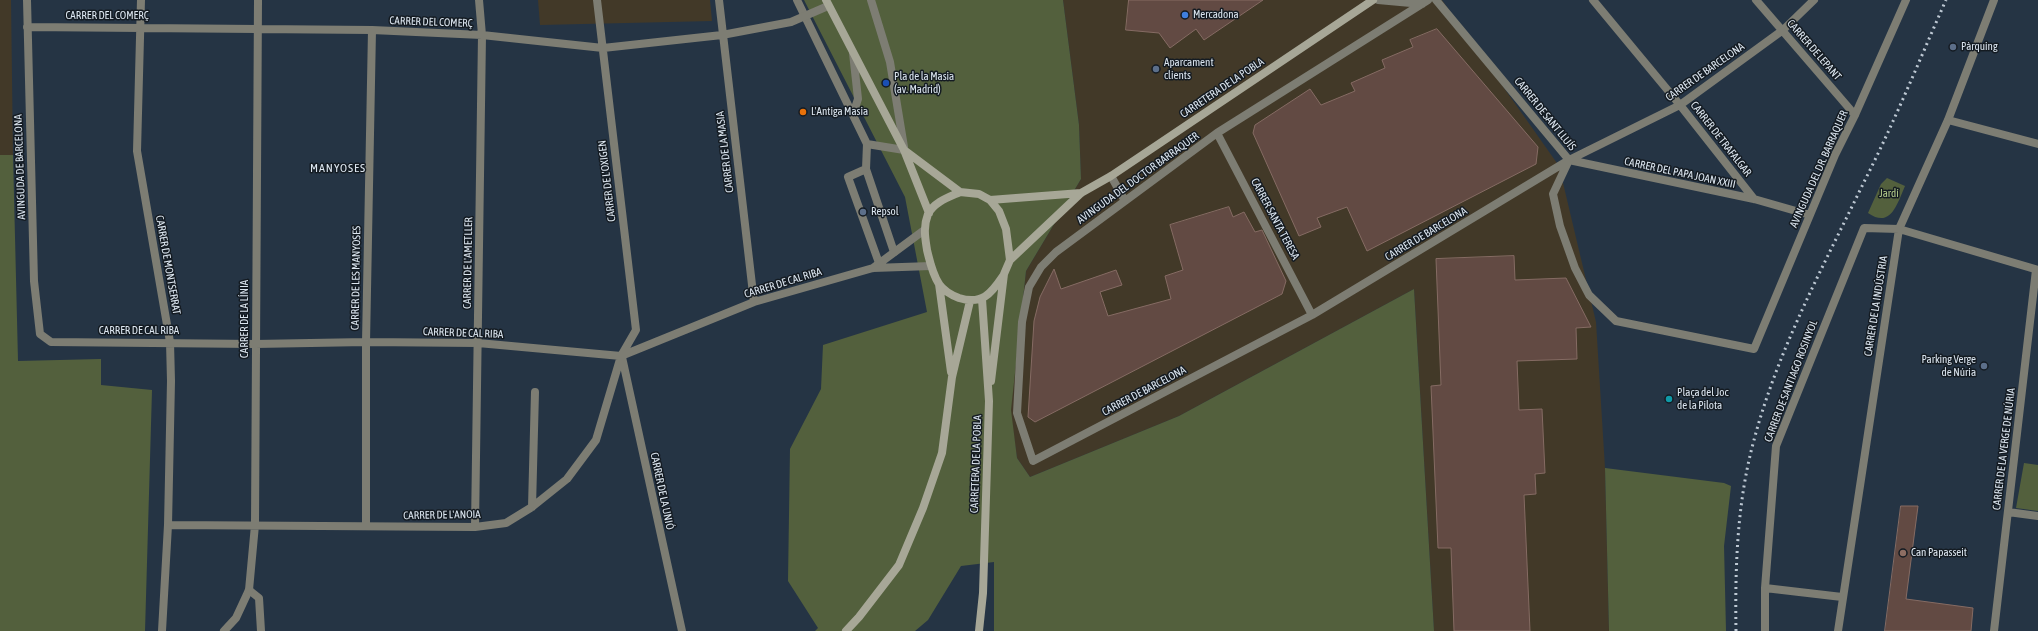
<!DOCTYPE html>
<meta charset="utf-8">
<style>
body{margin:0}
canvas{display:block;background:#253444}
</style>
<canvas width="2038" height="631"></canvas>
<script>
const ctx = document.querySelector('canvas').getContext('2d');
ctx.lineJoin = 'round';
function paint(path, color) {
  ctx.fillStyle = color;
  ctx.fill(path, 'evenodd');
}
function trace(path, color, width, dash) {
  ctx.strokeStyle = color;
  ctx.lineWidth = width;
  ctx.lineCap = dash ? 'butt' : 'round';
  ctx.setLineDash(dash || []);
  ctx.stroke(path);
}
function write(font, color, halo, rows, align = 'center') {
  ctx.font = font + ' "Asap Condensed",sans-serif';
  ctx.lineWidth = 3;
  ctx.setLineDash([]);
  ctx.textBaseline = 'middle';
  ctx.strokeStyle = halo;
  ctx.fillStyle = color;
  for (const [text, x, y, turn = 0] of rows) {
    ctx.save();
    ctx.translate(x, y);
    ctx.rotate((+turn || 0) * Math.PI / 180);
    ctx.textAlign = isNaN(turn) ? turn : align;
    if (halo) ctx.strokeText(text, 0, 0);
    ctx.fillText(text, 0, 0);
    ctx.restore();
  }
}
paint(new Path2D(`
 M 0,0 L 11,0 L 13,155 L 0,155 Z
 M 538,0 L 710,0 L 712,21 L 540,25 Z
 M 1063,0 L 1442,0 L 1559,166 L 1596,322 L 1605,468 L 1609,631 L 1434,631 L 1414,289 L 1179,416 L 1030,477 L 1017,458 L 1010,410 L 1026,271 L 1081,179 L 1079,125 Z`), '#423928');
paint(new Path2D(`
 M 804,0 L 1063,0 L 1079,125 L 1081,179 L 1026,271 L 1011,410 L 1017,458 L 1030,477 L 1179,416 L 1414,289 L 1434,631 L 994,631 L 994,562 L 961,566 L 928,620 L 915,631 L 815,631 L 818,628 L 788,581 L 790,449 L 821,389 L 823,345 L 927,312 L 905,197 Z
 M 0,155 L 13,155 L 18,361 L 101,359 L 101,385 L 152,390 L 145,631 L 0,631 Z
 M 1887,178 L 1905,186 C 1897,204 1891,229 1868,213 L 1881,184 Z
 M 2024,463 L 2038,465 L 2038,511 L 2016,508 Z
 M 1605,468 L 1724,483 L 1731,486 L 1724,546 L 1726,631 L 1609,631 Z`), '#53603d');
const building = new Path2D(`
 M 1129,0 L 1263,0 L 1204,40 L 1196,29 L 1170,48 L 1159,33 L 1126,30 Z
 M 1437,29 L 1538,147 L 1536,164 L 1367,251 L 1347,207 L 1317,218 L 1321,227 L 1299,236 L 1253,133 L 1255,125 L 1310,89 L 1321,105 L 1355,91 L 1351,83 L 1385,68 L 1382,60 L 1413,47 L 1410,40 Z
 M 1229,207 L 1233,217 L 1244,212 L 1255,232 L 1262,230 L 1286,281 L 1282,294 L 1035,422 L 1028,417 L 1034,321 L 1040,297 L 1054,269 L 1061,289 L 1116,270 L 1122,285 L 1100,292 L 1108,316 L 1171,299 L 1165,276 L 1183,270 L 1170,225 Z
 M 1514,256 L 1515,280 L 1566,278 L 1591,327 L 1576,328 L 1577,359 L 1517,361 L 1519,410 L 1542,409 L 1545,473 L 1535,474 L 1536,494 L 1524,495 L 1530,631 L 1454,631 L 1451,548 L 1438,548 L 1431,386 L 1441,385 L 1436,259 Z
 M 1901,506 L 1918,506 L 1906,599 L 1973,608 L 1971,631 L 1885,631 Z`);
paint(building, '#624a43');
trace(building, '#856b63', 1);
trace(new Path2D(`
 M 797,0 L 867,144 L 866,169 L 894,252
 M 853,114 L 858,99 L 853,53
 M 867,144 L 904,150
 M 866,169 L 848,177 L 879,263
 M 249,590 L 259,598 L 261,631`), '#7d7d73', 8);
trace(new Path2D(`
 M 27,0 L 34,281 L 40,334 L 51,342 L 255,344 L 366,342 L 478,343 L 621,356 L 754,302 L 873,268 L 931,266
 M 141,0 L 137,151 L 170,342 L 171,381 L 168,525 L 162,631
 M 719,0 L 754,302
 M 871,0 L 890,62 L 904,147
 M 1378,0 L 1422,4
 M 1428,0 L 1217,133 L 1056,252 L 1041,267 L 1029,287 L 1022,322 L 1017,413 L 1033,461 L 1312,315 L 1569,160 L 1680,105 L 1783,30 L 1814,0
 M 1436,0 L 1569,160
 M 1593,0 L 1680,105 L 1754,199
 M 1756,0 L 1855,115
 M 27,27 L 372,30 L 482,35 L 603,48 L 722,35 L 791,22 L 828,6
 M 1948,120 L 2038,144
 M 1217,133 L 1312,315
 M 1569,160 L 1553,194 L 1560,226 L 1575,268 L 1589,295 L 1616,321 L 1754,349 L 1835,155 L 1855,115 L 1906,0
 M 1569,160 L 1754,199 L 1810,215
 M 1111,176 L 1125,201
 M 873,268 L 923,231
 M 622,357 L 682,631
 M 532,507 L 535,392
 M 2008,512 L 2038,516
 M 168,525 L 475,527 L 506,523 L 532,507 L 567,479 L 596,440 L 621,356 L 636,330 L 597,0
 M 366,526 L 366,342 L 372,30
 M 475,527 L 482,35 L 479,0
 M 1765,588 L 1842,597
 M 224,631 L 236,618 L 249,590 L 255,525 L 258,0
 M 1765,631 L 1765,588 L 1776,446 L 1864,228 L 1899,229 L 2038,270
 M 1838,631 L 1899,229 L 1948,120 L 1994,0
 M 1994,631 L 2036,270`), '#7d7d73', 8);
trace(new Path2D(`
 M 826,0 L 904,150 L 929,213
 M 904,150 L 960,192 L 979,194 L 990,200 L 999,211 L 1006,229 L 1010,260 L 1004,274 L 991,381
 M 960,192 C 949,197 934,202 928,214 C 923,227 925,237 927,250 C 930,262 932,273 939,284 C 944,291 951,295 959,298 C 982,305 991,294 1003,276
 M 990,200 L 1081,193
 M 1010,260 L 1081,193 L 1111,176 L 1373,0
 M 939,284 L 951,372
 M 846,631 L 859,617 L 899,565 L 923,508 L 942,453 L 952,377 L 970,301
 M 979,631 L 983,593 L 989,401 L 982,299`), '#a7a797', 8);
trace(new Path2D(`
 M 1736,631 C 1735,567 1737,502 1754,440 C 1778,349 1823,267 1864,182 C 1894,123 1919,61 1946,0`), '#bec9d4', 3, [2, 4]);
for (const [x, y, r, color] of [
 [1185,15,4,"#3f7fe0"],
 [1953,47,4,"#5c6f8a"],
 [1156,69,4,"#5c6f8a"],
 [886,83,4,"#1a4fb4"],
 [803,112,4,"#e8710a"],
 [863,212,4,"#5c6f8a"],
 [1984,366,4,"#5c6f8a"],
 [1669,399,4,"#0f9aa8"],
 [1903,553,4,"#8d6e63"]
]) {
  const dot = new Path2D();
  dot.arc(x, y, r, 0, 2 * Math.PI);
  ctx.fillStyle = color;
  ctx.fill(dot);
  trace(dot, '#141b22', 1.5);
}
write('11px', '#dce6f0', '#141b22', [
 ["Mercadona",1193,15],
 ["Pàrquing",1961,47],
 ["Aparcament",1164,63],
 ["clients",1164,76],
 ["Pla de la Masia",894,77],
 ["(av. Madrid)",894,90],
 ["L'Antiga Masia",811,112],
 ["Repsol",871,212],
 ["Parking Verge",1976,360,"right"],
 ["de Núria",1976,373,"right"],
 ["Plaça del Joc",1677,393],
 ["de la Pilota",1677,406],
 ["Can Papasseit",1911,553]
], 'left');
write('11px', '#dce6f0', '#141b22', [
 ["CARRER DEL COMERÇ",107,16],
 ["CARRER DEL COMERÇ",431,22,2],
 ["CARRER DE LEPANT",1814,50,49],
 ["CARRER DE BARCELONA",1705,72,-35],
 ["CARRETERA DE LA POBLA",1222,88,-34],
 ["CARRER DE SANT LLUÍS",1545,114,51],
 ["CARRER DE TRAFALGAR",1721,139,52],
 ["CARRER DE LA MASIA",725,152,-97],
 ["AVINGUDA DE BARCELONA",20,167,-92],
 ["AVINGUDA DEL DR. BARRAQUER",1819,169,-66],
 ["CARRER DEL PAPA JOAN XXIII",1680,173,12],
 ["AVINGUDA DEL DOCTOR BARRAQUER",1138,178,-36],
 ["CARRER DE L'OXIGEN",607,181,-97],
 ["CARRER SANTA TERESA",1275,219,62],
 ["CARRER DE BARCELONA",1426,234,-31],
 ["CARRER DE L'AMETLLER",468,263,-89],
 ["CARRER DE MONTSERRAT",168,265,80],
 ["CARRER DE LES MANYOSES",356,278,-89],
 ["CARRER DE CAL RIBA",783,283,-17],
 ["CARRER DE LA INDÚSTRIA",1876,306,-81],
 ["CARRER DE LA LÍNIA",245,319,-90],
 ["CARRER DE CAL RIBA",139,331],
 ["CARRER DE CAL RIBA",463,333,2],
 ["CARRER DE SANTIAGO ROSINYOL",1791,381,-69],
 ["CARRER DE BARCELONA",1144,391,-28],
 ["CARRER DE LA VERGE DE NÚRIA",2004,449,-83],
 ["CARRETERA DE LA POBLA",976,464,-88],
 ["CARRER DE LA UNIÓ",662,491,78],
 ["CARRER DE L'ANOIA",442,515,-1]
]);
write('11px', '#b2ca8a', '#141b22', [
 ["Jardí",1889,194]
]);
ctx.letterSpacing = '1px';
write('12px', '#dce6f0', '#141b22', [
 ["MANYOSES",338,168]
]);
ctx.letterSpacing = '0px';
</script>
